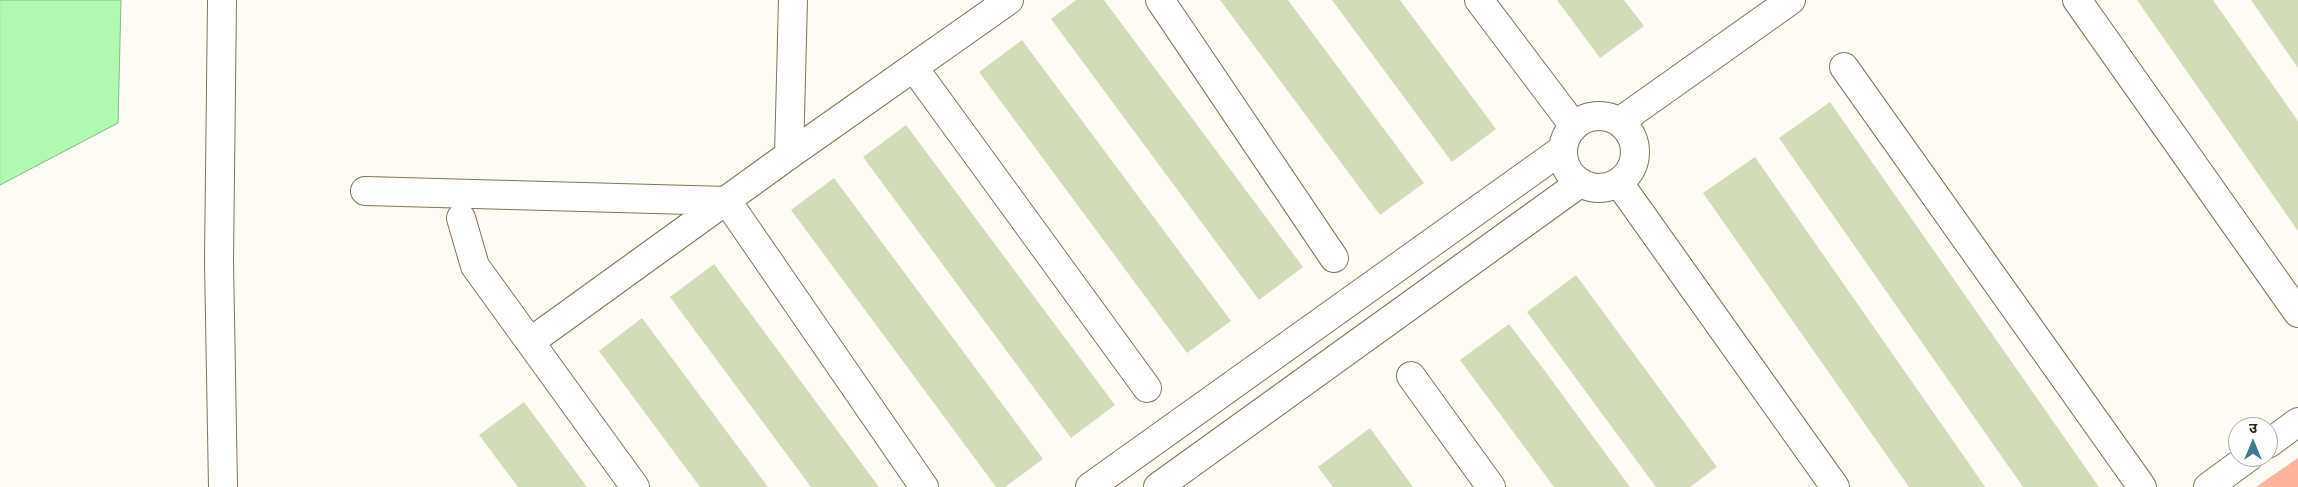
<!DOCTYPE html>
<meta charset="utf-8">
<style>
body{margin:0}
#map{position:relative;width:2298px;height:487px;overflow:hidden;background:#fefbf4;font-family:"Source Serif 4","Noto Sans Devanagari",serif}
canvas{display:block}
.north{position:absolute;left:2228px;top:417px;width:50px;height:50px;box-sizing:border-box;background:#fff;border:1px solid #aaa8a3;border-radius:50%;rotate:0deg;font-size:14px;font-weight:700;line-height:20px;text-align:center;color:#2b2618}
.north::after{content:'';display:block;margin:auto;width:18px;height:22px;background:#3e7c92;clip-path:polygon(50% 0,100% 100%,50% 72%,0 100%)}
</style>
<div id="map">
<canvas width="2298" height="487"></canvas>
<div class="north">उ</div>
</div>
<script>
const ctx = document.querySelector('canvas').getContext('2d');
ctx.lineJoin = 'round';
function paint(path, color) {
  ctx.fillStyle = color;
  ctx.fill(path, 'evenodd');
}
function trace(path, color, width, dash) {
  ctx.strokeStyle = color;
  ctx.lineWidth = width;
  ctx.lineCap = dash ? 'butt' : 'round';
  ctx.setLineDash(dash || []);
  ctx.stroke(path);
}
paint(new Path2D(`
 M 2298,458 L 2298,487 L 2256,487 Z`), '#fcb399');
const water = new Path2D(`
 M 0,0 L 121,0 L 118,123 L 0,185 Z`);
paint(water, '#b1f9b1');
trace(water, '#89ba83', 1);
paint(new Path2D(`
 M 1076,0 L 1104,0 L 1303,267 L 1259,300 L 1051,19 Z
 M 1220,0 L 1288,0 L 1424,183 L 1380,215 Z
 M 1332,0 L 1400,0 L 1496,129 L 1452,162 Z
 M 1557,0 L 1624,0 L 1644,26 L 1600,58 Z
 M 2137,0 L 2213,0 L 2298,121 L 2298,231 Z
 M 2251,0 L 2298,0 L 2298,68 Z
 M 1022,40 L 1231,321 L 1187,353 L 979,72 Z
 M 1830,102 L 2099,487 L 2023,487 L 1779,138 Z
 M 906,125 L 1115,405 L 1071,438 L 863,157 Z
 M 1755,157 L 1970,465 L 1985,487 L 1909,487 L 1703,193 Z
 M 834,178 L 1043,459 L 1005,487 L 996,487 L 791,210 Z
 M 714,264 L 879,487 L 811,487 L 670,297 Z
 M 1576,275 L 1717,467 L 1690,487 L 1656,487 L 1527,312 Z
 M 642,318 L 768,487 L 700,487 L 599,351 Z
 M 1509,324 L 1545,371 L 1630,487 L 1554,487 L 1460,360 Z
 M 524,402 L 587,487 L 518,487 L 479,435 Z
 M 1370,428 L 1413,487 L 1333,487 L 1318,467 Z`), '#d3dcb8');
const minor = new Path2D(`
 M 1160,0 L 1334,258
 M 1479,0 L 1574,126
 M 2077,0 L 2298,313
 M 1844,67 L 2142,487
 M 914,68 L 1147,388
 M 789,155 L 793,0
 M 1619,183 L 1835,487
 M 365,191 L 727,201 L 924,487
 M 461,218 L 475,266 L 635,487
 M 530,342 L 789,155 L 1009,0
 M 1411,376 L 1491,487
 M 2268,444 L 2298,422
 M 2208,487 L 2249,457`);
const tertiary = new Path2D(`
 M 222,0 L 219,261 L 223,487
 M1563 152a36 36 0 1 1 72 0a36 36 0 1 1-72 0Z
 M 1619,122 L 1791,0
 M 1090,487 L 1563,149
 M 1158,487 L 1580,183`);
trace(minor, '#807554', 30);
trace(tertiary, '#807554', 30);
trace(minor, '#fff', 28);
trace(tertiary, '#fff', 28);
</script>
